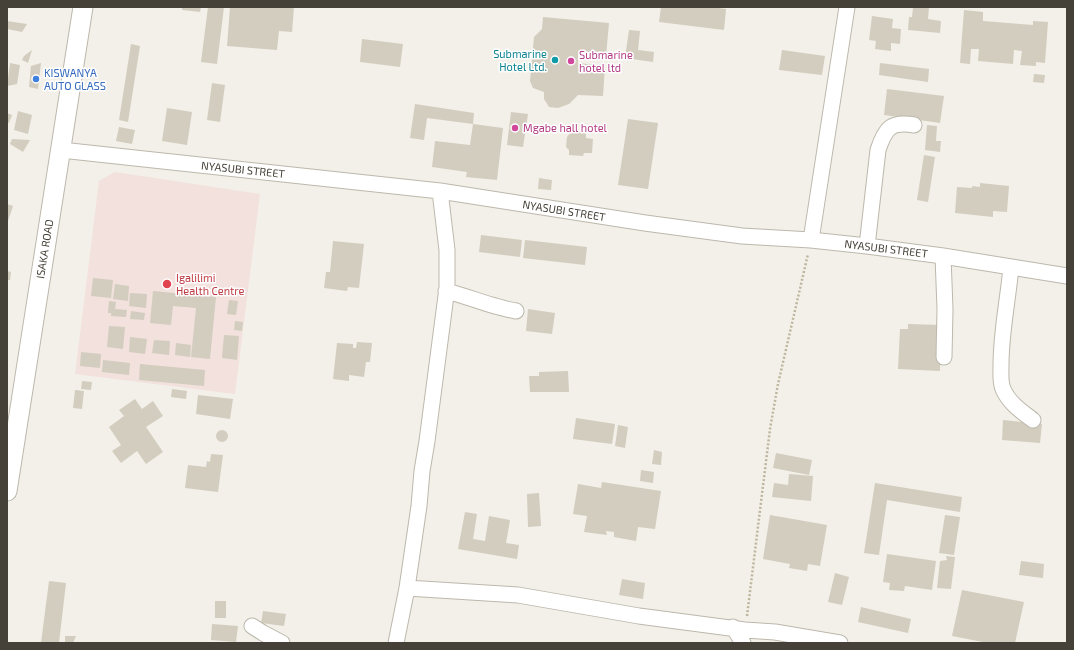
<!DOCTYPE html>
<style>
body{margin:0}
#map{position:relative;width:1074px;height:650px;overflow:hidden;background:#f2f0e8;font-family:"Exo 2",sans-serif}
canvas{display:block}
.frame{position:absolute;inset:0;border:8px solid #454138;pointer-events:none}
</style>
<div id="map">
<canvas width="1074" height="650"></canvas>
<div class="frame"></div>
</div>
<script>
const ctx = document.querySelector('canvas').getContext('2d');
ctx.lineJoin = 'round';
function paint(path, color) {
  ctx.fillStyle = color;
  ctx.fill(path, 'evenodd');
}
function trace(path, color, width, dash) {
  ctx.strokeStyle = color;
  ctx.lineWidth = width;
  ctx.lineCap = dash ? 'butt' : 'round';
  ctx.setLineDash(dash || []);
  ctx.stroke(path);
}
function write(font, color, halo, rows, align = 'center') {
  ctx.font = font + ' "Exo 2",sans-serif';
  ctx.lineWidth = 3;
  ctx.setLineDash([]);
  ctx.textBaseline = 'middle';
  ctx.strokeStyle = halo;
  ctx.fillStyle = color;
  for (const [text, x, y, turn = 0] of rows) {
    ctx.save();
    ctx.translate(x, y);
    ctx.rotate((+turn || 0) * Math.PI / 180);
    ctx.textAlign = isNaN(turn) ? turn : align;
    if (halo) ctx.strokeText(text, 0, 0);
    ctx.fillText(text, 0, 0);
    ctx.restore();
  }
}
paint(new Path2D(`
 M 115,172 L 260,194 L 235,394 L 75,374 L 99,181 Z`), '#f2e1dd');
paint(new Path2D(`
 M 182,7 L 201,7 L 200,12 L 182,10 Z
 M 208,7 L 224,7 L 217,64 L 201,62 Z
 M 230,7 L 294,7 L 292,32 L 279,31 L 277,50 L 227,46 Z
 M 661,7 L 711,7 L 726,9 L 724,30 L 659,22 Z
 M 913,7 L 929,7 L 928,19 L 941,21 L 940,33 L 908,30 L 909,17 L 912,17 Z
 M 964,10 L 983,12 L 983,21 L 1033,25 L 1033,21 L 1048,22 L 1045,63 L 1036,62 L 1036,66 L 1020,65 L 1022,51 L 1014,50 L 1013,64 L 978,61 L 979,49 L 971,49 L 970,64 L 960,63 Z
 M 872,16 L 893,19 L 892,28 L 901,29 L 900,44 L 891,43 L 891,51 L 875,49 L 876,41 L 869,40 Z
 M 543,17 L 609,23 L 606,56 L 578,53 L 578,63 L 605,66 L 603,96 L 578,95 L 569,104 L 558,108 L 549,107 L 544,99 L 544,92 L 533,88 L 530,81 L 534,37 L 542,29 Z
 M 7,21 L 27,24 L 22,32 L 7,29 Z
 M 629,30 L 640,31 L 638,50 L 654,52 L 653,62 L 625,58 Z
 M 362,39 L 403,44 L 400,67 L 360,62 Z
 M 131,44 L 140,46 L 128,122 L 119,120 Z
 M 32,50 L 28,63 L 22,60 L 24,56 Z
 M 782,50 L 825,56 L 822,75 L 779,70 Z
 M 10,63 L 20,65 L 17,84 L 7,86 Z
 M 41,63 L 38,89 L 29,87 L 31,66 Z
 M 880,63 L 929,69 L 928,82 L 879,75 Z
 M 1034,74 L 1045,75 L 1044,83 L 1033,82 Z
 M 212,83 L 225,85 L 220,122 L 207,120 Z
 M 887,89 L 944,96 L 940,123 L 884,115 Z
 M 415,104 L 474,113 L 473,124 L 427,118 L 424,140 L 410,138 Z
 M 167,108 L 192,112 L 187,145 L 162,141 Z
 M 18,111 L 32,115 L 28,134 L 14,130 Z
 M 511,112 L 528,114 L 523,147 L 507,145 Z
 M 7,113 L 12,115 L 9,123 L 7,122 Z
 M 628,119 L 658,123 L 648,189 L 618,185 Z
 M 473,124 L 503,128 L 497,180 L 466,177 L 467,172 L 432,167 L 435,141 L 470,145 Z
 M 927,125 L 937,126 L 936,141 L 941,141 L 940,152 L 925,150 Z
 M 119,127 L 135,130 L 132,144 L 116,141 Z
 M 572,131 L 586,133 L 586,138 L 593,139 L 592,153 L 584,153 L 583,156 L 569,155 L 569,150 L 566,147 L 567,137 Z
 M 12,139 L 30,140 L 23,152 L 10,144 Z
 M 924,155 L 935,157 L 928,202 L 917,200 Z
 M 539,178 L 552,180 L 551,190 L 538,189 Z
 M 980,183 L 1009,186 L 1007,212 L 993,211 L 993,217 L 955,213 L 957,187 L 972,188 L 972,186 L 980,187 Z
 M 7,204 L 13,206 L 7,224 Z
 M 481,235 L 522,240 L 520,257 L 479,252 Z
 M 525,240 L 587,247 L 585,265 L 523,258 Z
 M 333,241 L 364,244 L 359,288 L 348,287 L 347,291 L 324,288 L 326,272 L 330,272 Z
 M 7,271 L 11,272 L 10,280 L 7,280 Z
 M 93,278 L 113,280 L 111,298 L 91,296 Z
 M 115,284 L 129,286 L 128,301 L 113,299 Z
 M 153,291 L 216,297 L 210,359 L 191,357 L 196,308 L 173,306 L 171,325 L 150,323 Z
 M 130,293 L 147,294 L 146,308 L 129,306 Z
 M 229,300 L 238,301 L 236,315 L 227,314 Z
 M 109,301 L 116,302 L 115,309 L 127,310 L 126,317 L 111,316 L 111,313 L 108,313 Z
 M 528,309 L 555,313 L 552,334 L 526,331 Z
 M 131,311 L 145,313 L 144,320 L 130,319 Z
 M 235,321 L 243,322 L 242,331 L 234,330 Z
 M 908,324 L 941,325 L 940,371 L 898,369 L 900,329 L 908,329 Z
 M 109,326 L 125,327 L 123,349 L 107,347 Z
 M 224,335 L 239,336 L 237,360 L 222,358 Z
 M 130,337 L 147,339 L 145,354 L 129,352 Z
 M 154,340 L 170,341 L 169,355 L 152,353 Z
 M 357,342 L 372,343 L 370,362 L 366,362 L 364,377 L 349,375 L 349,381 L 333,379 L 337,343 L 353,344 L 353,348 L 356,348 Z
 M 176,343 L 191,345 L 190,357 L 175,355 Z
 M 81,352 L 101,354 L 100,368 L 80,366 Z
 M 103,360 L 130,363 L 129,375 L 102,372 Z
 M 140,364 L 205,370 L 204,386 L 139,380 Z
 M 568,371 L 569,392 L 530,392 L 529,376 L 539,376 L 539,372 Z
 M 82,381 L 92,382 L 91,390 L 81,389 Z
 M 172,389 L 187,391 L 186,399 L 171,397 Z
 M 75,390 L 84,391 L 82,409 L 73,408 Z
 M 198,395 L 233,399 L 230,419 L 196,414 Z
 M 135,399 L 142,409 L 153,401 L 163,416 L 146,427 L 163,452 L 146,464 L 137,451 L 121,463 L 112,451 L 121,445 L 109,427 L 124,416 L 119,410 Z
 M 576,418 L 615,424 L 612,444 L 573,439 Z
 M 1003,420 L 1042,424 L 1040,443 L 1002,440 Z
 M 618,425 L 628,427 L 625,448 L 615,446 Z
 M216 436a6 6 0 1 1 12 0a6 6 0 1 1-12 0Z
 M 654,450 L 662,452 L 661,465 L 652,464 Z
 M 776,453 L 812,460 L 809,475 L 773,468 Z
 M 211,454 L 223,455 L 218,492 L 185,488 L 188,465 L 206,467 L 207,461 L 210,462 Z
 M 641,470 L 654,472 L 653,483 L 640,481 Z
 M 789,474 L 813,476 L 811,501 L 772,497 L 774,483 L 788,485 Z
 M 602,482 L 661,491 L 655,529 L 638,527 L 636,541 L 614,537 L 614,532 L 606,531 L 607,535 L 584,532 L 587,516 L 573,514 L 578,484 L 601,488 Z
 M 875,483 L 962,497 L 960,512 L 887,500 L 879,555 L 864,553 Z
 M 539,493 L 541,526 L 528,527 L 527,494 Z
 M 465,512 L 477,514 L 473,539 L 485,541 L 489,516 L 510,520 L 506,543 L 519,545 L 517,559 L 458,549 Z
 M 770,515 L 827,525 L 820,566 L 808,564 L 807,571 L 789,568 L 790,564 L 763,559 Z
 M 945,515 L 960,517 L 954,555 L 939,553 Z
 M 887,554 L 936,561 L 932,590 L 905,586 L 904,591 L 889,590 L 890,583 L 883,582 Z
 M 946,556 L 955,557 L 951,589 L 937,588 L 940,561 L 947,560 Z
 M 1021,561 L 1044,564 L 1043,578 L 1019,575 Z
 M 835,573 L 849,577 L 842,605 L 828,602 Z
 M 622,579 L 645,583 L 643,599 L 619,595 Z
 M 49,581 L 66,583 L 59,643 L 41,643 Z
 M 962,590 L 1024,602 L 1015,643 L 988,643 L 952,636 Z
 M 215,601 L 226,601 L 226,618 L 215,618 Z
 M 861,607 L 911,619 L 908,633 L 858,622 Z
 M 263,611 L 286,614 L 284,626 L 261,623 Z
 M 212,624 L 238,626 L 236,642 L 211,640 Z
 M 65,636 L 76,636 L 73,643 L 65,643 Z`), '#d3cdbf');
const minor = new Path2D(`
 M 61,150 L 440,191 L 645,223 L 742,236 L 811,240 L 867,246 L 943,256 L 1067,276
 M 811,240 L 847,7
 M 867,246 L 878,150 C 885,129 890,121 914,125
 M 943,256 L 945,309 L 944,357
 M 1011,267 C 1008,300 1001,332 1001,365 C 1001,373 1000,382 1003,389 C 1009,403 1021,411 1033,420
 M 446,291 C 470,297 492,307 516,311
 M 407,588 L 518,595 L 639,616 L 745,630 L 775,632 L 840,643
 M 252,626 L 263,633 L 282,643
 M 733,627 L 743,643
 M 396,643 L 407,588 L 419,506 L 422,471 L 427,441 L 447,288 L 447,250 L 440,191`);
const tertiary = new Path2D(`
 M 7,491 L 83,7`);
trace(minor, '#bdb8ac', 17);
trace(tertiary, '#bdb8ac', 21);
trace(new Path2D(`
 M 747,616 L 770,429 L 778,384 L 808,254`), '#bdb59e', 2.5, [2, 2]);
trace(minor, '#fff', 15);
trace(tertiary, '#fff', 19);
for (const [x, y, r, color] of [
 [555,60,4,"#0f9aa8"],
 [571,61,4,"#d1479c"],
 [36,79,4,"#3f7fe0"],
 [515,128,4,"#d1479c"],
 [167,284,5,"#e0444e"]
]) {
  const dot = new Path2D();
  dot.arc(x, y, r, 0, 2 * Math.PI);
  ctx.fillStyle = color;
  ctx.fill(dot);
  trace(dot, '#fff', 1.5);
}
write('11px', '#0d838f', '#fff', [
 ["Submarine",547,54],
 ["Hotel Ltd.",547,67]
], 'right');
write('11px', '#b23c85', '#fff', [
 ["Submarine",579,55],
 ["hotel ltd",579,68],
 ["Mgabe hall hotel",523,128]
], 'left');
write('11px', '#366cbe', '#fff', [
 ["KISWANYA",44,73],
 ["AUTO GLASS",44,86]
], 'left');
write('11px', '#454138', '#fff', [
 ["NYASUBI STREET",243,170,6],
 ["NYASUBI STREET",564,211,9],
 ["ISAKA ROAD",45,249,-81],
 ["NYASUBI STREET",886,249,7]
]);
write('11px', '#be3a42', '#fff', [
 ["Igalilimi",176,278],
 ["Health Centre",176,291]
], 'left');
</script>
